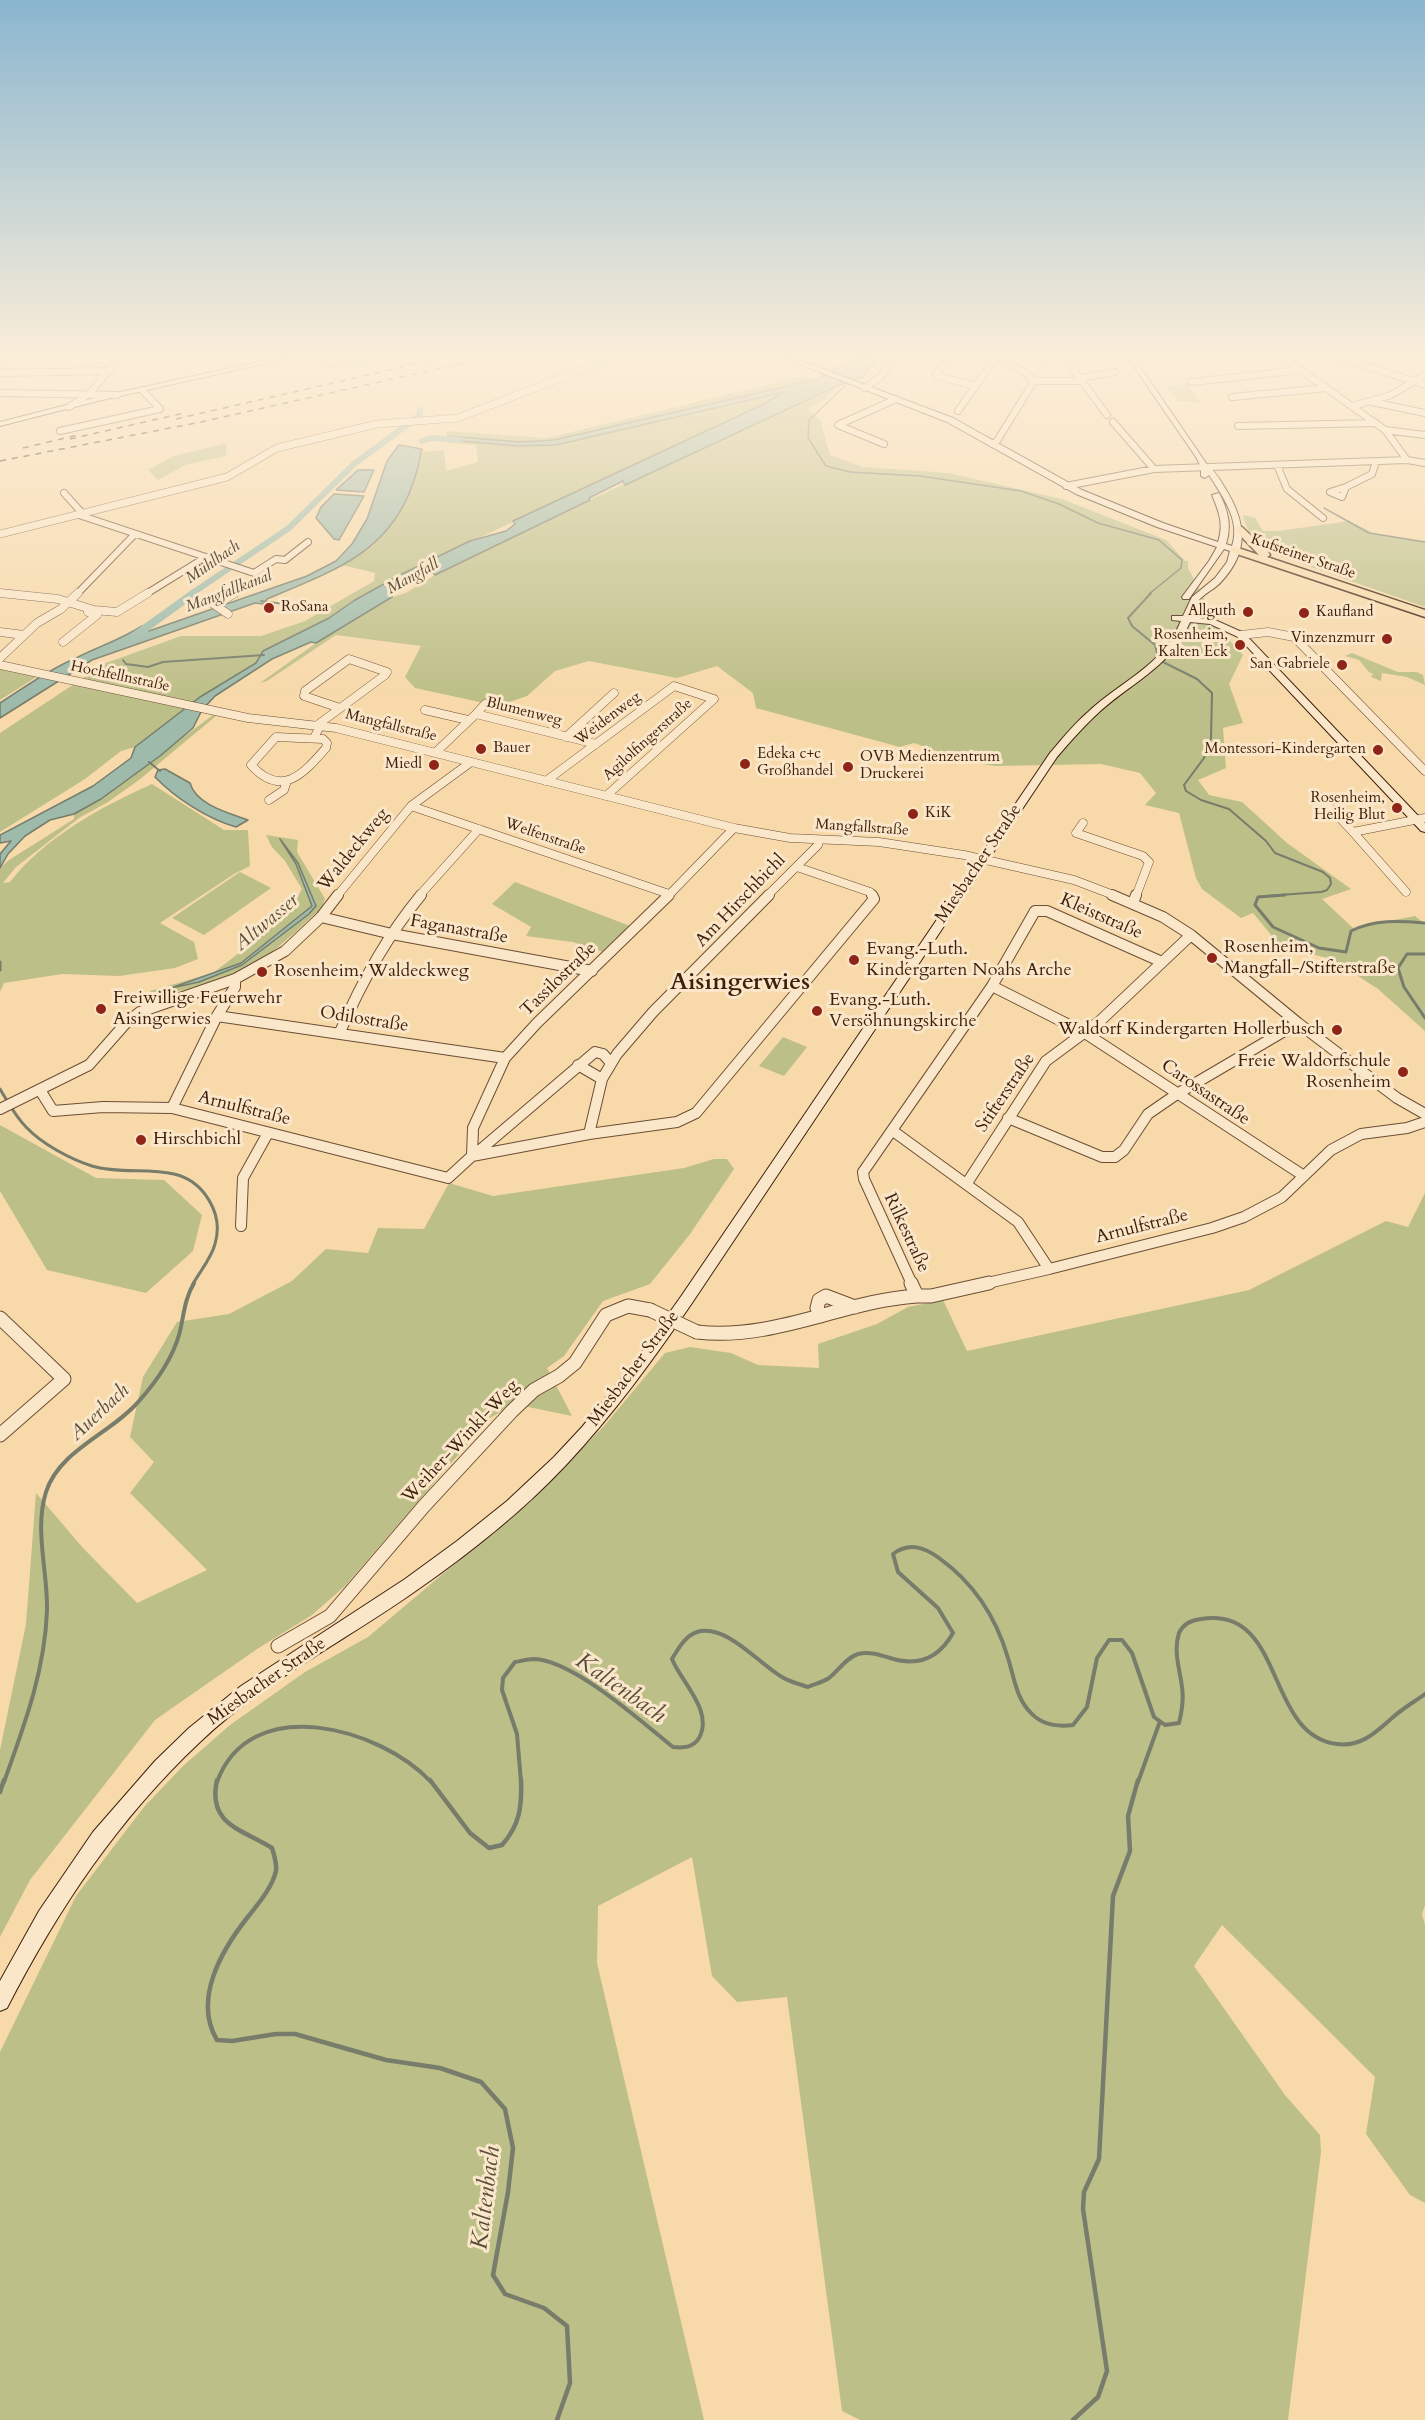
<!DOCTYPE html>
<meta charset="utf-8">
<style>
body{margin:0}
canvas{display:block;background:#f7d9aa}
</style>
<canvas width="1425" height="2420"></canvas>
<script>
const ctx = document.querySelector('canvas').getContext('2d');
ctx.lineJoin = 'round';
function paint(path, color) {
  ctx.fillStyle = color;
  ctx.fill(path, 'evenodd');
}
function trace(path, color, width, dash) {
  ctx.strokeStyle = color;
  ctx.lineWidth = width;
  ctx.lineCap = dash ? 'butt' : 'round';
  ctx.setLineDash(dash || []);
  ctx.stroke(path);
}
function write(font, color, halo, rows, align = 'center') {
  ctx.font = font + ' Cardo,serif';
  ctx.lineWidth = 6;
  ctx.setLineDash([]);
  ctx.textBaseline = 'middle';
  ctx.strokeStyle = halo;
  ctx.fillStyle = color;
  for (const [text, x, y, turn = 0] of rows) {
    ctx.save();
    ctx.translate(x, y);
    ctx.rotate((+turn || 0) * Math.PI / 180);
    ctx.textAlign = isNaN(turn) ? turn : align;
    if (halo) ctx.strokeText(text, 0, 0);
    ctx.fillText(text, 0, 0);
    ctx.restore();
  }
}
paint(new Path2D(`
 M 808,375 L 809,381 L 554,440 L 521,442 L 447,436 L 446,431 L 547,438 Z
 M 1187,384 L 1200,403 L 1178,401 L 1167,387 Z
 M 835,387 L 826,399 L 808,409 L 820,420 L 830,455 L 863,467 L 948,473 L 1062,499 L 1166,540 L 1185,561 L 1188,561 L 1188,568 L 1222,632 L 1243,655 L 1229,684 L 1243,723 L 1223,728 L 1226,768 L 1198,780 L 1209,795 L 1242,802 L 1287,843 L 1351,889 L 1322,899 L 1353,928 L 1415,916 L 1425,924 L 1425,1031 L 1378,989 L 1332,959 L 1281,947 L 1253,913 L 1241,918 L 1202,889 L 1196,878 L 1179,813 L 1145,805 L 1156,793 L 1140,773 L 1101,764 L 995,766 L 965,761 L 914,743 L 900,747 L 756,708 L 753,693 L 717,666 L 677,678 L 589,661 L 555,671 L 527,696 L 498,706 L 415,688 L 405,677 L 421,646 L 336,635 L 267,681 L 260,683 L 316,643 L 392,597 L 406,593 L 435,575 L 537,524 Z
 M 785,391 L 762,405 L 400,575 L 355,600 L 329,618 L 263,651 L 256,663 L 200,697 L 135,747 L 121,751 L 85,779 L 0,832 L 0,733 L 106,663 L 181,636 L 261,636 L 305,621 L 374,581 L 375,573 L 342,565 L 373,546 L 418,470 L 423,452 L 444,450 L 446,471 L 478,462 L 476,445 L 449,443 L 448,440 L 518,446 L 556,445 Z
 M 227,443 L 226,456 L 185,465 L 158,480 L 148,470 L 174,456 Z
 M 1243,515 L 1255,518 L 1263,531 L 1279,531 L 1349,521 L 1373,533 L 1425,542 L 1425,607 L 1268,552 C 1255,542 1246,531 1243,515 Z
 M 1352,653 L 1398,672 L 1417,672 L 1423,675 L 1425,685 L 1407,677 L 1382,673 L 1381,681 L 1371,677 L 1373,674 L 1369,672 L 1359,660 L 1345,656 Z
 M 0,668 L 38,676 L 0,700 Z
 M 213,715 L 216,716 L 139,780 L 108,802 L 79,818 L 16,867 L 3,883 L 10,882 C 45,837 101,807 152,784 L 224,830 L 248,830 L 250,866 L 234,874 L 160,923 L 194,942 L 198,959 L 175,968 L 119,976 L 62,974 L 4,983 L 0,992 L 0,868 L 9,860 L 74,819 L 74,814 L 101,799 Z
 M 266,835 L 298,840 L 297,852 L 325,899 L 321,909 C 303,924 285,943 265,957 C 233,980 191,990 153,996 L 150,991 L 213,973 L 287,916 L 302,889 L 285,861 L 272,847 Z
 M 240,872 L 271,888 L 204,935 L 172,918 Z
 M 515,882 L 630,926 L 603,952 L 573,942 L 526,936 L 531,927 L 492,904 Z
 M 783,1037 L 807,1047 L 784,1076 L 759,1066 Z
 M 0,1125 L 96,1178 L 164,1180 L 202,1215 L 193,1251 L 146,1293 L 47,1270 L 0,1191 Z
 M 714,1159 L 727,1159 L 734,1169 L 690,1234 L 650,1284 L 603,1301 L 564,1356 L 547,1368 L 572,1416 L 514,1404 L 490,1418 L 345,1586 L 312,1615 L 257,1649 L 155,1720 L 30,1880 L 0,1937 L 0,1750 L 26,1624 L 36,1493 L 83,1548 L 137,1603 L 207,1570 L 130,1493 L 154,1462 L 130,1437 L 143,1377 L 177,1322 L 229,1314 L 292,1281 L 326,1249 L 368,1253 L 378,1228 L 424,1229 L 449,1183 L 493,1196 L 684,1168 Z
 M 1425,1193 L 1425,1905 L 1422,1914 L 1425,1925 L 1425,2203 L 1410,2195 L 1366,2134 L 1375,2077 L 1222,1925 L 1194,1966 L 1285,2095 L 1320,2135 L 1321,2152 L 1288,2420 L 860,2420 L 842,2411 L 787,1997 L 737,2002 L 712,1976 L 692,1857 L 598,1906 L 597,1963 L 704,2420 L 0,2420 L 0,2052 L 76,1896 L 144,1807 L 183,1766 L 230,1725 L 305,1672 L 368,1637 L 533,1498 L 604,1426 L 665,1353 L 690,1347 L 731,1353 L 758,1365 L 819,1368 L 818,1344 L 877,1324 L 908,1307 L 943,1300 L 967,1351 L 1249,1290 L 1386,1221 L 1408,1227 Z`), '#bdbf88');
const water = new Path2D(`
 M 855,358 L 877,358 L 863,377 L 835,387 L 625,485 L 623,481 L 589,498 L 590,500 L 435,575 L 430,570 L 410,579 L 392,593 L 392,597 L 316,643 L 311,642 L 272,659 L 215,696 L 202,710 L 193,728 L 160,756 L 101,799 L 74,814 L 50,820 L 25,836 L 8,854 L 0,868 L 0,854 L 11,841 L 0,843 L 0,835 L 93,786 L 131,758 L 135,747 L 200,697 L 256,663 L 263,651 L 329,618 L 355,600 L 400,575 L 470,541 L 506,531 L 515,524 L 513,521 L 762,405 L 784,392 L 556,445 L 518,446 L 448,440 L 447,436 L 521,442 L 554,440 L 818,379 Z
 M 399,445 L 422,449 C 404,546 349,565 267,599 L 263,604 L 255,603 L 92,660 L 0,718 L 0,703 C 25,687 50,669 78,657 C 100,646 120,640 142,626 L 149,631 L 307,576 L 336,561 L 352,544 L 367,519 L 387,461 Z
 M 358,470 L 374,470 L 364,492 L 336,490 Z
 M 334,494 L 364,496 L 339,540 L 334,539 L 316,518 L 321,507 Z
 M 165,769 L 190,783 C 196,805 229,813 248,820 L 236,827 C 208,819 175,798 155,777 L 158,770 Z
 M 280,839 L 298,863 L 316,906 L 309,914 L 242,965 L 199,982 L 171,988 L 241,963 L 312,906 L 296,864 Z`);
paint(water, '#9dbaaa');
trace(water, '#777c6b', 1.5);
trace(new Path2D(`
 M 1038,365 L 1050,358
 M 848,383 L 809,420 L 808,438 L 826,466 L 850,472 L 920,476 L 1021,491 L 1059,504 L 1098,523 L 1159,540 L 1182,560 L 1181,568 L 1149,594
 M 1324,508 L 1369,533 L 1425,542`), '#777c6b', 1.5);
trace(new Path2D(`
 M 1151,593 L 1128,618 L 1132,626 L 1155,645 L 1159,660 L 1197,679 L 1212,693 L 1211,738 L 1204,758 L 1184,785 L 1186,791 L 1201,800 L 1229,809 L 1266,841 L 1275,853 L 1323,872 L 1330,878 L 1331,884 L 1327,890 L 1321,892 L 1266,896
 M 261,601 L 292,605 L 320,604
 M 123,660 L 126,664 L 148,667 L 163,662 L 264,655
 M 149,762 L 160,771`), '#777c6b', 2);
trace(new Path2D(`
 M 1285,895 L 1258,897 L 1255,905 L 1273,927 L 1319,948 L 1346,952 L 1351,931 C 1375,919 1399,921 1425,923
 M 1425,954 L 1407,954 L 1398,968 L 1404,987 L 1425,1018
 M 0,962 L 0,970
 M 0,1089 C 8,1102 15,1116 26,1127 C 42,1144 70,1159 92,1166 C 119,1174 147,1168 174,1174 C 204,1181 224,1214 215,1244 C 211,1259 200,1271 193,1284`), '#777c6b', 3);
trace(new Path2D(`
 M 4,1782 C 24,1726 45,1671 47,1610 C 48,1572 34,1530 46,1492 C 59,1450 112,1433 139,1401 C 156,1382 172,1359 179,1335 C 184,1316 184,1300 194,1283
 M 217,1782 C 250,1691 381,1728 431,1782
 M 521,1782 L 517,1734 L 502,1690 L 503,1678 L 515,1662 C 521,1661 528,1659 534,1659 C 573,1660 642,1722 673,1747 C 683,1748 693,1748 699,1738 C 714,1711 681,1682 672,1659 C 678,1649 685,1636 697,1632 C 726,1623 759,1664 782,1677 C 790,1682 799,1684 808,1687 C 815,1684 823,1682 829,1678 C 839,1670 846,1658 858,1654 C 869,1651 880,1655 890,1658 C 918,1667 939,1658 953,1633 L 938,1608 L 898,1572 L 893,1554 C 909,1542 924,1547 939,1558 C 974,1583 996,1617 1008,1658 C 1014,1677 1016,1698 1031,1713 C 1042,1725 1057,1727 1073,1725 L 1087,1707 L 1097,1658 L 1109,1640 L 1122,1640 L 1132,1653 L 1154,1717 L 1165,1725 L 1179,1723 C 1182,1711 1184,1700 1182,1687 C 1180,1670 1173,1651 1179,1633 C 1183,1624 1192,1620 1201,1619 C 1286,1605 1264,1735 1337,1744 C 1361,1747 1375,1733 1392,1718 C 1402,1709 1414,1702 1425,1694
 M 1138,1782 L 1159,1724`), '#777c6b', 4);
trace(new Path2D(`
 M 217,1780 C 207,1825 242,1829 272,1848 C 274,1855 277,1863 276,1871 C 272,1888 258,1904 247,1918 C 221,1951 193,2000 217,2040 L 232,2041 L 276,2034 L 295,2034 L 386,2060 L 440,2068 L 481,2082 L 505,2109 L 513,2148 L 508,2192 L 493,2275 L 505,2294 L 544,2308 L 567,2326 L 570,2383 L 557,2420
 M 430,1780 L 470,1833 L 489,1848 L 502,1845 C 520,1825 522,1806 521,1780
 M 0,1792 L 4,1780
 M 1073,2420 L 1098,2397 L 1107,2371 L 1083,2209 L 1084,2192 L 1099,2159 L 1113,1896 L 1130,1851 L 1128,1816 L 1138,1780`), '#777c6b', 4.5);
trace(new Path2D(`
 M 358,358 L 360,363 L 366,364
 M 422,441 L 432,438 L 460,440
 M 191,594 L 289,528 L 354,464 L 419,416 L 420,410`), '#9dbaaa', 6);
trace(new Path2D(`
 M 133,637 L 194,593`), '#9dbaaa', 8);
const minorFar3 = new Path2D(`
 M 950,358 L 936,374 L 937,376 L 975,386
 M 1001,358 L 1026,373 L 1034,381
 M 1065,358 L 1107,415
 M 1284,358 L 1385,430 L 1407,460
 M 1341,358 L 1425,385
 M 327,364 L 345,360
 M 0,365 L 8,358
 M 0,373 L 109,371
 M 1080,378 L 1115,372
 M 1034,381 L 1083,381
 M 1191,382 L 1301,370
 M 865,388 L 880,377 L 895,358
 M 142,390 L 160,409
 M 0,393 L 117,395
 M 1232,397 L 1327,388
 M 1372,402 L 1425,413
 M 1353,406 L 1391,395 L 1425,375
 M 69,407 L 89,394 L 119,358
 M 958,411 L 995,358
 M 1113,422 L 1154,469
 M 1238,426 L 1376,423
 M 1385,430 L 1425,435
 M 60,431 L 160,409
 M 884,444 L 838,425 L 896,399
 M 992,444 L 997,441 L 1034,381
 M 1277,465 L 1287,489 L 1323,518
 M 1066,486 L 1154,469 L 1407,460 L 1425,463
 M 1346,487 L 1342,497 L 1330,492 Z
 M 1346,487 L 1372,474 L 1376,462
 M 64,493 L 83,514
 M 79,515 L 254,573 L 276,559 L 285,560 L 308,542
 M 0,593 L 12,594
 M 77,594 L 135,534
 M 146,594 L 206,557
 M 233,594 L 264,574`);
const minorFar2 = new Path2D(`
 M 0,593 L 58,599 L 94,610 L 117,612 L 148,593
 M 212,603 L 228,614
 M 216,605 L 235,593
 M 0,632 L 24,635
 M 1241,635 L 1268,632 L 1294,637 L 1425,771
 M 63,642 L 97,615 L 88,612
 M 0,658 L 37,623 L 61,609 L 78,593
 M 0,665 L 248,718 L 336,728 L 734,828 L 790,838 L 879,842 L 964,855 L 1074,880 L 1116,896
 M 425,710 L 468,720
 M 476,714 L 485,704
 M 316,726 L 385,675 L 387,672 L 349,659 L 305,691 L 304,696 L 340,708
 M 276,737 L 323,739 L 327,743 L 326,748 C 304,773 282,799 251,765 Z
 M 566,737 L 614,693
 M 314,738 L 320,726
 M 436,752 L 476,714 L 596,744
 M 546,781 L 674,686 L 714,699 L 606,796
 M 1317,794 L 1353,832 L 1425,818
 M 269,800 L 284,790 L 286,784
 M 411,806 L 669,894
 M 1083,823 L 1076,833 L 1143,856 L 1149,862 L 1136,896
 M 1353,832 L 1406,892
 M 797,867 L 870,892 L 873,896
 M 337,896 L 411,806 L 471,762
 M 419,896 L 479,829
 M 668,896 L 734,828
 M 767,896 L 818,845 L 819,840`);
const minorFar1 = new Path2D(`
 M 1112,895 L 1163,917 L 1191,935 L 1298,1023 L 1397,1098 L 1425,1114
 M 1133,903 L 1136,895
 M 321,917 L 392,934 L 592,971
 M 992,986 L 1085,1033 L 1304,1176
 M 217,1016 L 505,1058
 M 340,1032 C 361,983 387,936 421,895
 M 578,1065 L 602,1079
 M 40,1090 L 53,1111 L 103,1107 L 172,1108 L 448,1178 L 472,1156 L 473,1128 L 505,1058 L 537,1023 L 669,895
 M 172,1108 L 217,1016 L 235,987 L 235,979
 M 0,1109 L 89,1065 L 126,1023 L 140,1012 L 235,979 L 285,951 L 321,917 L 338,895
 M 1008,1118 L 1102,1157 L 1115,1157 L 1124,1150 L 1148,1114 L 1177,1094 L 1298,1023
 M 893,1131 L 1018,1222 L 1049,1269 L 1212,1228 L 1244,1217 L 1282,1197 L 1331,1150 L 1361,1134 L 1407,1128 L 1425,1122
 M 589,1134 L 602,1079 L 617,1054 L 653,1012 L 769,895
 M 472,1156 L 589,1134 L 677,1122 L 696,1113 L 874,899 L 872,895
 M 473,1156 L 595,1052 L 603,1054 L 611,1063
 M 967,1183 L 1046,1061 L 1100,1021 L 1191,935
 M 241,1226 L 243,1178 L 268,1133
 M 912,1284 L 864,1179 L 863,1172 L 992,986 L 1035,911 L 1047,911 L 1162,962
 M 983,1284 L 1049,1269`);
const minor = new Path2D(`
 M 911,1283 L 917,1296 L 931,1296 L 989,1283
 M 821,1316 L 817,1308 L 819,1300 L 826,1296 L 855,1307
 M 0,1318 L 64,1379 L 0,1435
 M 697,1332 C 774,1341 842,1301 917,1296
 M 278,1646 L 330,1616 L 424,1506 L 512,1411 L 534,1390 L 559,1376 L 575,1363 L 606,1315 L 628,1306 L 650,1310`);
const tertiary = new Path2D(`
 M 0,534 L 227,477 L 277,448 L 377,424 L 458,418 L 612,358`);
const secondary = new Path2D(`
 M 276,358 L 289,358 L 98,401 L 0,426 L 0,422 L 98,397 Z
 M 784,358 L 794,358 L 953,418 L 1082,490 L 1163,523 L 1218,542 C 1224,525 1219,511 1212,495 L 1219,493 C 1228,510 1232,526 1226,544 L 1232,546 C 1241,520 1222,496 1209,475 L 1205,478 L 1201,476 L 1201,467 L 1196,457 L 1128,358 L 1134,358 L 1208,466 C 1216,472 1220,480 1225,488 C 1246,522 1250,551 1221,582 C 1215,589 1205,593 1199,600 C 1196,604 1194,612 1192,617 L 1215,620 L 1244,633 L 1425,823 L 1425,832 L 1421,831 L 1238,637 L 1210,624 L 1190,622 C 1170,669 1129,683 1095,716 C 1081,729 1069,743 1057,757 L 692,1303 C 653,1360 613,1415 566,1465 C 522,1512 470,1553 417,1590 C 345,1641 264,1681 200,1742 C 118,1819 58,1909 7,2008 L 0,2011 L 0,1981 L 39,1911 L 93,1832 L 155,1761 L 189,1728 L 241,1686 L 405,1579 L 457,1541 L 507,1501 L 554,1457 L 582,1427 L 634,1363 L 682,1295 L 1050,753 C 1062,739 1074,724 1088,712 C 1122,680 1162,667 1181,621 L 1172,620 L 1172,616 L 1183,616 L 1192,597 L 1215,578 L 1227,562 L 1230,551 L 1224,549 L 1189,599 L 1183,599 L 1182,597 L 1209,561 L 1217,547 L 1157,527 L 1076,494 L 947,422 Z`);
const primary = new Path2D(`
 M 1236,527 L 1242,527 L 1269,553 L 1270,555 L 1267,557 L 1425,610 L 1425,617 L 1231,552 L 1231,548 L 1235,547 L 1259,555 L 1236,531 Z`);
trace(minorFar3, '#6c4e34', 8);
trace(minorFar2, '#6c4e34', 9);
trace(minorFar1, '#6c4e34', 12);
trace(minor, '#6c4e34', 15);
trace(tertiary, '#6c4e34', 8);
trace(secondary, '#3d1f0c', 2);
trace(primary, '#3d1f0c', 3);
trace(minorFar3, '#fae6c8', 6);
trace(minorFar2, '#fae6c8', 8);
trace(minorFar1, '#fae6c8', 10);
trace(minor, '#fae6c8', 13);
trace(tertiary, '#fae6c8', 7);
paint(secondary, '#fae6c8');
paint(primary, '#f7d9aa');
trace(new Path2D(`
 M 176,419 L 442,358
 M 70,439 L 184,413
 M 23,448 L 78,435
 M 0,461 L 201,422 L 486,358`), '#3d1f0c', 1.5, [6, 6]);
const minorBridge = new Path2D(`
 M 650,1310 L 697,1332`);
trace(minorBridge, '#6c4e34', 15, []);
trace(minorBridge, '#fae6c8', 13);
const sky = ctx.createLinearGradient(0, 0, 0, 697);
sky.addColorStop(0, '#8ab6cf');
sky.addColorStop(0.51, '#fbeed9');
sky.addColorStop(1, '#fbeed900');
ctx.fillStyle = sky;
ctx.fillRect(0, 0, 1425, 697);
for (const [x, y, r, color] of [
 [269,608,6,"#8f2418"],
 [1248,612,6,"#8f2418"],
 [1304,613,6,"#8f2418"],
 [1387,639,6,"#8f2418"],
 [1240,645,6,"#8f2418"],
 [1342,665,6,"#8f2418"],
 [481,749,6,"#8f2418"],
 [1378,750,6,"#8f2418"],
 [745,764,6,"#8f2418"],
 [434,765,6,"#8f2418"],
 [848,767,6,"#8f2418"],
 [1397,808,6,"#8f2418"],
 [913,814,6,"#8f2418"],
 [1212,958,6,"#8f2418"],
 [854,960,6,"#8f2418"],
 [262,972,6,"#8f2418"],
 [101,1009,6,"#8f2418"],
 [817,1011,6,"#8f2418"],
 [1337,1030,6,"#8f2418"],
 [1403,1072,6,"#8f2418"],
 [141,1140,6,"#8f2418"]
]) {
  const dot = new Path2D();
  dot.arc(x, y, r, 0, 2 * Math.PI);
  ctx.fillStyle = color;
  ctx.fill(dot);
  trace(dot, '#fae6c8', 2);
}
write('15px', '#3d1f0c', '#fae6c8', [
 ["Kufsteiner Straße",1303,557,19],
 ["Hochfellnstraße",120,677,12],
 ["Blumenweg",524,712,14],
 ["Weidenweg",608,719,-37],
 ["Mangfallstraße",391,726,14],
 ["Agilolfingerstraße",648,740,-42],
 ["Mangfallstraße",862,828,4],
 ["Welfenstraße",545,837,19]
]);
write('15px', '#3d1f0c', '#fae6c8', [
 ["RoSana",281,608,"left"],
 ["Allguth",1236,612],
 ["Kaufland",1316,613,"left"],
 ["Rosenheim,",1228,636],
 ["Kalten Eck",1228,653],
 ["Vinzenzmurr",1375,639],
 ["San Gabriele",1330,665],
 ["Bauer",493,749,"left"],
 ["Montessori-Kindergarten",1366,750],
 ["Edeka c+c",757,755,"left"],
 ["Großhandel",757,772,"left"],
 ["OVB Medienzentrum",860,758,"left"],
 ["Druckerei",860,775,"left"],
 ["Miedl",422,765],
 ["Rosenheim,",1385,799],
 ["Heilig Blut",1385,816],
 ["KiK",925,814,"left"]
], 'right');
write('italic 16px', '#5a4e3b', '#fae6c8', [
 ["Mühlbach",213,563,-35],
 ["Mangfall",413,577,-29],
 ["Mangfallkanal",229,592,-21]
]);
write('18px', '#3d1f0c', '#fae6c8', [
 ["Waldeckweg",354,850,-51],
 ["Miesbacher Straße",979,864,-56],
 ["Am Hirschbichl",741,901,-46],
 ["Kleiststraße",1101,917,24],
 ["Faganastraße",459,930,10],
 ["Tassilostraße",559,980,-44],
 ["Odilostraße",364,1020,9],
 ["Stifterstraße",1006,1093,-56],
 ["Carossastraße",1205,1093,34],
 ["Arnulfstraße",244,1109,14],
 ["Arnulfstraße",1142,1227,-14],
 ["Rilkestraße",906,1233,65],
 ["Miesbacher Straße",634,1369,-53],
 ["Weiher-Winkl-Weg",461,1442,-47],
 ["Miesbacher Straße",267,1682,-35]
]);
write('18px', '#3d1f0c', '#fae6c8', [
 ["Rosenheim,",1224,948],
 ["Mangfall-/Stifterstraße",1224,969],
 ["Evang.-Luth.",866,950],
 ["Kindergarten Noahs Arche",866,971],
 ["Rosenheim, Waldeckweg",274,972],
 ["Freiwillige Feuerwehr",113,999],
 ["Aisingerwies",113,1020],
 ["Evang.-Luth.",829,1001],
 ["Versöhnungskirche",829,1022],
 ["Waldorf Kindergarten Hollerbusch",1325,1030,"right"],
 ["Freie Waldorfschule",1391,1062,"right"],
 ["Rosenheim",1391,1083,"right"],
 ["Hirschbichl",153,1140]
], 'left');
write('italic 20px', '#5a4e3b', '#fae6c8', [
 ["Altwasser",267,923,-40],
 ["Auerbach",100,1413,-43]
]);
write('bold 24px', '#3d1f0c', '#fae6c8', [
 ["Aisingerwies",740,983]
]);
write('italic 24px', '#5a4e3b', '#fae6c8', [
 ["Kaltenbach",620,1689,35],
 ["Kaltenbach",487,2198,-83]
]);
</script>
